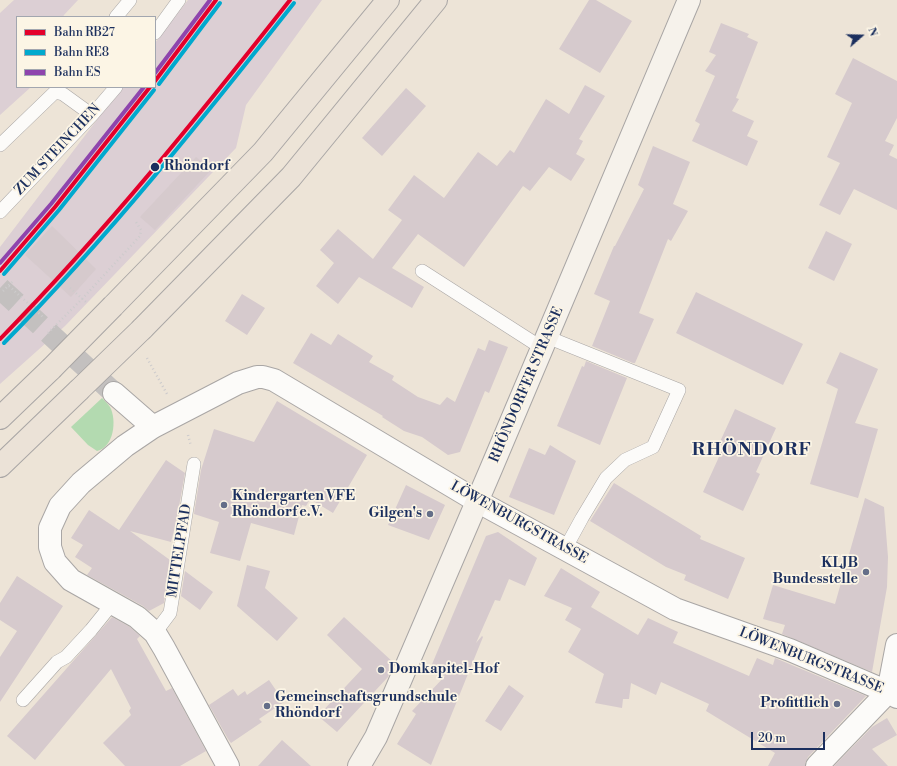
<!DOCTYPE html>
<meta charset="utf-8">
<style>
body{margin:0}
#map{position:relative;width:897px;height:766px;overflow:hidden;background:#ede4d7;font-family:"Libre Bodoni",serif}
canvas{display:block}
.legend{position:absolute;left:16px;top:16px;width:140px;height:72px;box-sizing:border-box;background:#fcf5e5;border:1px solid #a2a6af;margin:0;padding:5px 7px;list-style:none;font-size:12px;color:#1b2f5e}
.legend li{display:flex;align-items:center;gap:8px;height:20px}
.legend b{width:20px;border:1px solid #a2a6af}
.north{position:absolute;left:841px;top:16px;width:40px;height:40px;-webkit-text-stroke:3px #fcf5e5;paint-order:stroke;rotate:70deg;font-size:11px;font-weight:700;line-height:16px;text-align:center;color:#1b2f5e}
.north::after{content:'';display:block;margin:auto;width:14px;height:18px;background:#1b2f5e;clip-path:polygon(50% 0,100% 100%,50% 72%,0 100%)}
.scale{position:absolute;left:751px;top:732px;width:74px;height:18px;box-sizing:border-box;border:2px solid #1b2f5e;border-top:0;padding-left:5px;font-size:12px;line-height:14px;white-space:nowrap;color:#1b2f5e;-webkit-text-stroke:3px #fcf5e5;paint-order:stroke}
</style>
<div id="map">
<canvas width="897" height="766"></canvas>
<ul class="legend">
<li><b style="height:5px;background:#e4002b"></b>Bahn RB27</li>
<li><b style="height:5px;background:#00a9ce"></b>Bahn RE8</li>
<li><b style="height:5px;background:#8e44ad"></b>Bahn ES</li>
</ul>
<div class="north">N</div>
<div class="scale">20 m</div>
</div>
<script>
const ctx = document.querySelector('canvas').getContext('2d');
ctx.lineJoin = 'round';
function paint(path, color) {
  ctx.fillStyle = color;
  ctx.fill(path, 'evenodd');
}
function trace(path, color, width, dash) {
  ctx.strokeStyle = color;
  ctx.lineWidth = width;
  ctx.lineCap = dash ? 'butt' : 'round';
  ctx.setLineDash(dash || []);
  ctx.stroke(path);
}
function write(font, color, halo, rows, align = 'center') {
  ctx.font = font + ' "Libre Bodoni",serif';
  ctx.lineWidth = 3.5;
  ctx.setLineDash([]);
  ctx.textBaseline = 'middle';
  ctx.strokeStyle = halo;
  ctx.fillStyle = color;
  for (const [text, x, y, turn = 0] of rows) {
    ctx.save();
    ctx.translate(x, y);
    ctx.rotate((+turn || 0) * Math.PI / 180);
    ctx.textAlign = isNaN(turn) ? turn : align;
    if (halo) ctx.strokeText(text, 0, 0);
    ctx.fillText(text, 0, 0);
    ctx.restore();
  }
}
paint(new Path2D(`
 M 14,0 L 78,0 L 64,15 L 63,17 L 17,17 L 17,87 L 31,87 L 0,115 L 0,13 Z
 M 188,0 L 322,0 L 246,105 L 236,148 L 65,326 L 0,384 L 0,247 L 122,87 L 155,87 L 155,43 Z`), '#dccfd4');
paint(new Path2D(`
 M 102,398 C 105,401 108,404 110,407 C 117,420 114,447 97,451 L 88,445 L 71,427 Z`), '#b3dab0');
paint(new Path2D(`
 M 589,0 L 596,0 L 632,21 L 600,73 L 559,49 Z
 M 721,23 L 749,34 L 747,37 L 758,42 L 736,98 L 739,99 L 732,111 L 754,121 L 747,136 L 758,141 L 747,166 L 692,141 L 700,124 L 695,121 L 715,76 L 705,71 L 716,55 L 709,52 Z
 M 853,58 L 897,81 L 897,118 L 885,141 L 894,145 L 889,155 L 897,159 L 897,210 L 854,189 L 840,215 L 819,205 L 840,163 L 827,157 L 852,103 L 835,94 Z
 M 585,85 L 605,96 L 579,139 L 583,141 L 576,154 L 585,159 L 571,181 L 549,167 L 530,191 L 523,186 L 464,267 L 418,234 L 392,268 L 424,287 L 412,308 L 359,277 L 338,304 L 316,286 L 334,263 L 320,250 L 338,229 L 373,259 L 402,220 L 388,210 L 414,175 L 444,198 L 478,152 L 497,166 L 510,150 L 514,153 L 546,99 L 569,114 Z
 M 406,88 L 426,106 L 382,156 L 362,138 Z
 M 653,146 L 690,162 L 673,204 L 688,211 L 671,241 L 668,239 L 639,313 L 654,319 L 635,363 L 633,363 L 592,346 L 610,301 L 594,294 L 614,246 L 615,246 L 644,189 L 638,185 Z
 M 196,157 L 211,170 L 155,230 L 140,217 Z
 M 52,226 L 96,269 L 71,297 L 25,255 Z
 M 826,231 L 852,244 L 834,281 L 808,268 Z
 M 696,292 L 803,344 L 783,385 L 676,333 Z
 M 242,294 L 265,308 L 247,335 L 225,321 Z
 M 311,333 L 331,345 L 338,334 L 373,356 L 369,362 L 394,376 L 392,380 L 418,397 L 440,405 L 447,397 L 455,402 L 478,348 L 485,351 L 489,340 L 508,347 L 489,393 L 485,391 L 460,452 L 448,455 L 422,437 L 404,431 L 382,417 L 383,416 L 293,363 Z
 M 840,352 L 878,369 L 855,423 L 878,429 L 858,498 L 810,484 L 838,389 L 826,383 Z
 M 586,361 L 627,378 L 600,445 L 557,426 L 582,366 L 584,367 Z
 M 277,401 L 367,455 L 333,513 L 310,499 L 306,506 L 302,505 L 294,535 L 251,523 L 240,561 L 210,553 L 219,522 L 194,514 L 201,470 L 214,429 L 254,442 Z
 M 735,409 L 776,428 L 756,472 L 760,474 L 743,511 L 703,492 L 723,448 L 718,446 Z
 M 550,445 L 576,461 L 554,515 L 509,497 L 529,448 L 545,455 Z
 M 166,460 L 185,473 L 176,523 L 171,542 L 130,531 L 170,560 L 164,603 L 149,611 L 143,606 L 87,575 L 92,568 L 75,557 L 83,545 L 71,538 L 89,510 L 119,530 Z
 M 614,483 L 701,536 L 700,539 L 745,558 L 728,599 L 684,580 L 686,575 L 666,567 L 590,521 Z
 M 406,485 L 445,505 L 429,540 L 388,525 Z
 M 865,498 L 884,507 L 888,557 L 887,587 L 872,672 L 782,634 L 785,625 L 763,619 L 773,585 L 835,604 Z
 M 498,532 L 537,558 L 525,586 L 509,579 L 500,601 L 495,600 L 476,643 L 482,636 L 483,637 L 431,765 L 397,744 L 416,714 L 412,711 L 445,676 L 430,669 L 486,536 Z
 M 247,565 L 270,571 L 265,588 L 298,618 L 277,641 L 237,606 Z
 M 561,568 L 600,592 L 591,607 L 638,635 L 648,618 L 678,632 L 673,643 L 749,676 L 757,658 L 773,665 L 775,658 L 866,696 L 808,757 L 805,763 L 805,766 L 768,766 L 775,753 L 706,711 L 709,704 L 661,682 L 656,695 L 631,683 L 629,699 L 623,699 L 622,708 L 595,703 L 604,674 L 568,652 L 581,629 L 565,620 L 572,608 L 544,596 Z
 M 185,571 L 213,592 L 200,610 L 181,596 Z
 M 17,576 L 63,606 L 0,702 L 0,657 L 17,631 L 0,620 L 0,603 Z
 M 112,617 L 130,627 L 140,636 L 137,639 L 166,691 L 172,688 L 206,751 L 180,766 L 125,766 L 103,743 L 131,715 L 129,711 L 131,708 L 111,669 L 35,760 L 7,736 Z
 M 344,617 L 394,663 L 388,677 L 337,732 L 318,716 L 362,669 L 327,635 Z
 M 269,680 L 284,702 L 259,719 L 262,722 L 231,743 L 228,739 L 209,705 L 233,689 L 238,696 L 245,691 L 247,695 Z
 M 509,685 L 524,696 L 501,731 L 485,721 Z
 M 887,718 L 897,735 L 872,749 L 888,766 L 834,766 L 872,727 Z
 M 282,740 L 311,766 L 258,766 Z`), '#d6cacd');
trace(new Path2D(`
 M 0,288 L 114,393`), '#c3c0bf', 22, [22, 11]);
const service = new Path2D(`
 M 116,17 L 130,0
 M 155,33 L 179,0
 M 0,145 L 55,92 L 63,94 L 92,115
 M 0,212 L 92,115 L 116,87
 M 422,271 L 542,348
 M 547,337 L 679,390 L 653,447 L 625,460 L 606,478 L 582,518 L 565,549
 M 155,633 L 170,613 L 194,464
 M 23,700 L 57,662 L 66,657 L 91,630 L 112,604`);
const minor = new Path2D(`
 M 114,393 L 153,427
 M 228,766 L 164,648 L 155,633 L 137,617 L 71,580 L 55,562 L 50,547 L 50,528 L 60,506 L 81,483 L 125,446 L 153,427 L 238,383 L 257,377 L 263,377 L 274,380 L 477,501 L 675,609 L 790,650 L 888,692 L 897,697
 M 817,766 L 888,692 L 897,645`);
const secondary = new Path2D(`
 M 359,766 L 376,737 L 491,469 L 689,0`);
const trunk = new Path2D(`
 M 113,306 L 263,152 L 388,0
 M 142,329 L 291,177 L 436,0
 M 0,418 L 51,369
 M 0,466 L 79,390`);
trace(service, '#a9a6a5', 14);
trace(minor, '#a9a6a5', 24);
trace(secondary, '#a9a6a5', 24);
trace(trunk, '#a9a6a5', 24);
trace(new Path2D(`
 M 9,286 L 43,317
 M 70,288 L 86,302
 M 3,291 L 14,280
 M 48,333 L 82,299 L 140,236 L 141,230 L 136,222
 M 147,358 L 167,394
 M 188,435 L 191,446`), '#cdcbcc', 2.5, [1, 3]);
trace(service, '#fcfbf9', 13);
trace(minor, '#fcfbf9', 22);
trace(secondary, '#f6f2eb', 22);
trace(trunk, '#ebe2d7', 22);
const trunkBridge = new Path2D(`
 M 51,369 L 113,306
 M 79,390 L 142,329`);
trace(trunkBridge, '#a9a6a5', 24, []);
trace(trunkBridge, '#ebe2d7', 22);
trace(new Path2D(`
 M 155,81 L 216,0
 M 0,271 L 55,207 L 150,87
 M 0,339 C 105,232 197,118 290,0`), '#e4002b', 4);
trace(new Path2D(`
 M 159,84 L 220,3
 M 4,274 L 59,210 L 154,90
 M 4,343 C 109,236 201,121 294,3`), '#00a9ce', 4);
trace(new Path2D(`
 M 155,73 L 210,0
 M 0,263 L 51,204 L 144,87`), '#8e44ad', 4);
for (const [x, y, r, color] of [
 [155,167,5,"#1b2f5e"],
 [224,505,4,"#646e88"],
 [430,514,4,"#646e88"],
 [866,572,4,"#646e88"],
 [381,670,4,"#646e88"],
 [837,704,4,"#646e88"],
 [267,706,4,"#646e88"]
]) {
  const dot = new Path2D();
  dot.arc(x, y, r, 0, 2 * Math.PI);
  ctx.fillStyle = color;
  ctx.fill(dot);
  trace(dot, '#fcf5e5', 1.5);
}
write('14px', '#1b2f5e', '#fcf5e5', [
 ["ZUM STEINCHEN",58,150,-47],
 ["RHÖNDORFER STRASSE",527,385,-67],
 ["LÖWENBURGSTRASSE",519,523,29],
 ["MITTELPFAD",180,551,-81],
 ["LÖWENBURGSTRASSE",811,661,22]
]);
write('bold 14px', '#1b2f5e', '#fcf5e5', [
 ["Rhöndorf",164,167]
], 'left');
write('bold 14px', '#1b2f5e', '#fcf5e5', [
 ["Kindergarten VFE",232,497],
 ["Rhöndorf e.V.",232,513],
 ["Gilgen's",422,514,"right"],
 ["KLJB",858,564,"right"],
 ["Bundesstelle",858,580,"right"],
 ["Domkapitel-Hof",389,670],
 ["Gemeinschaftsgrundschule",275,698],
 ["Rhöndorf",275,714],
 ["Profittlich",829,704,"right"]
], 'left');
ctx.letterSpacing = '1px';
write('bold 18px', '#1b2f5e', '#fcf5e5', [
 ["RHÖNDORF",752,451]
]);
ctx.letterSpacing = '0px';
</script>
